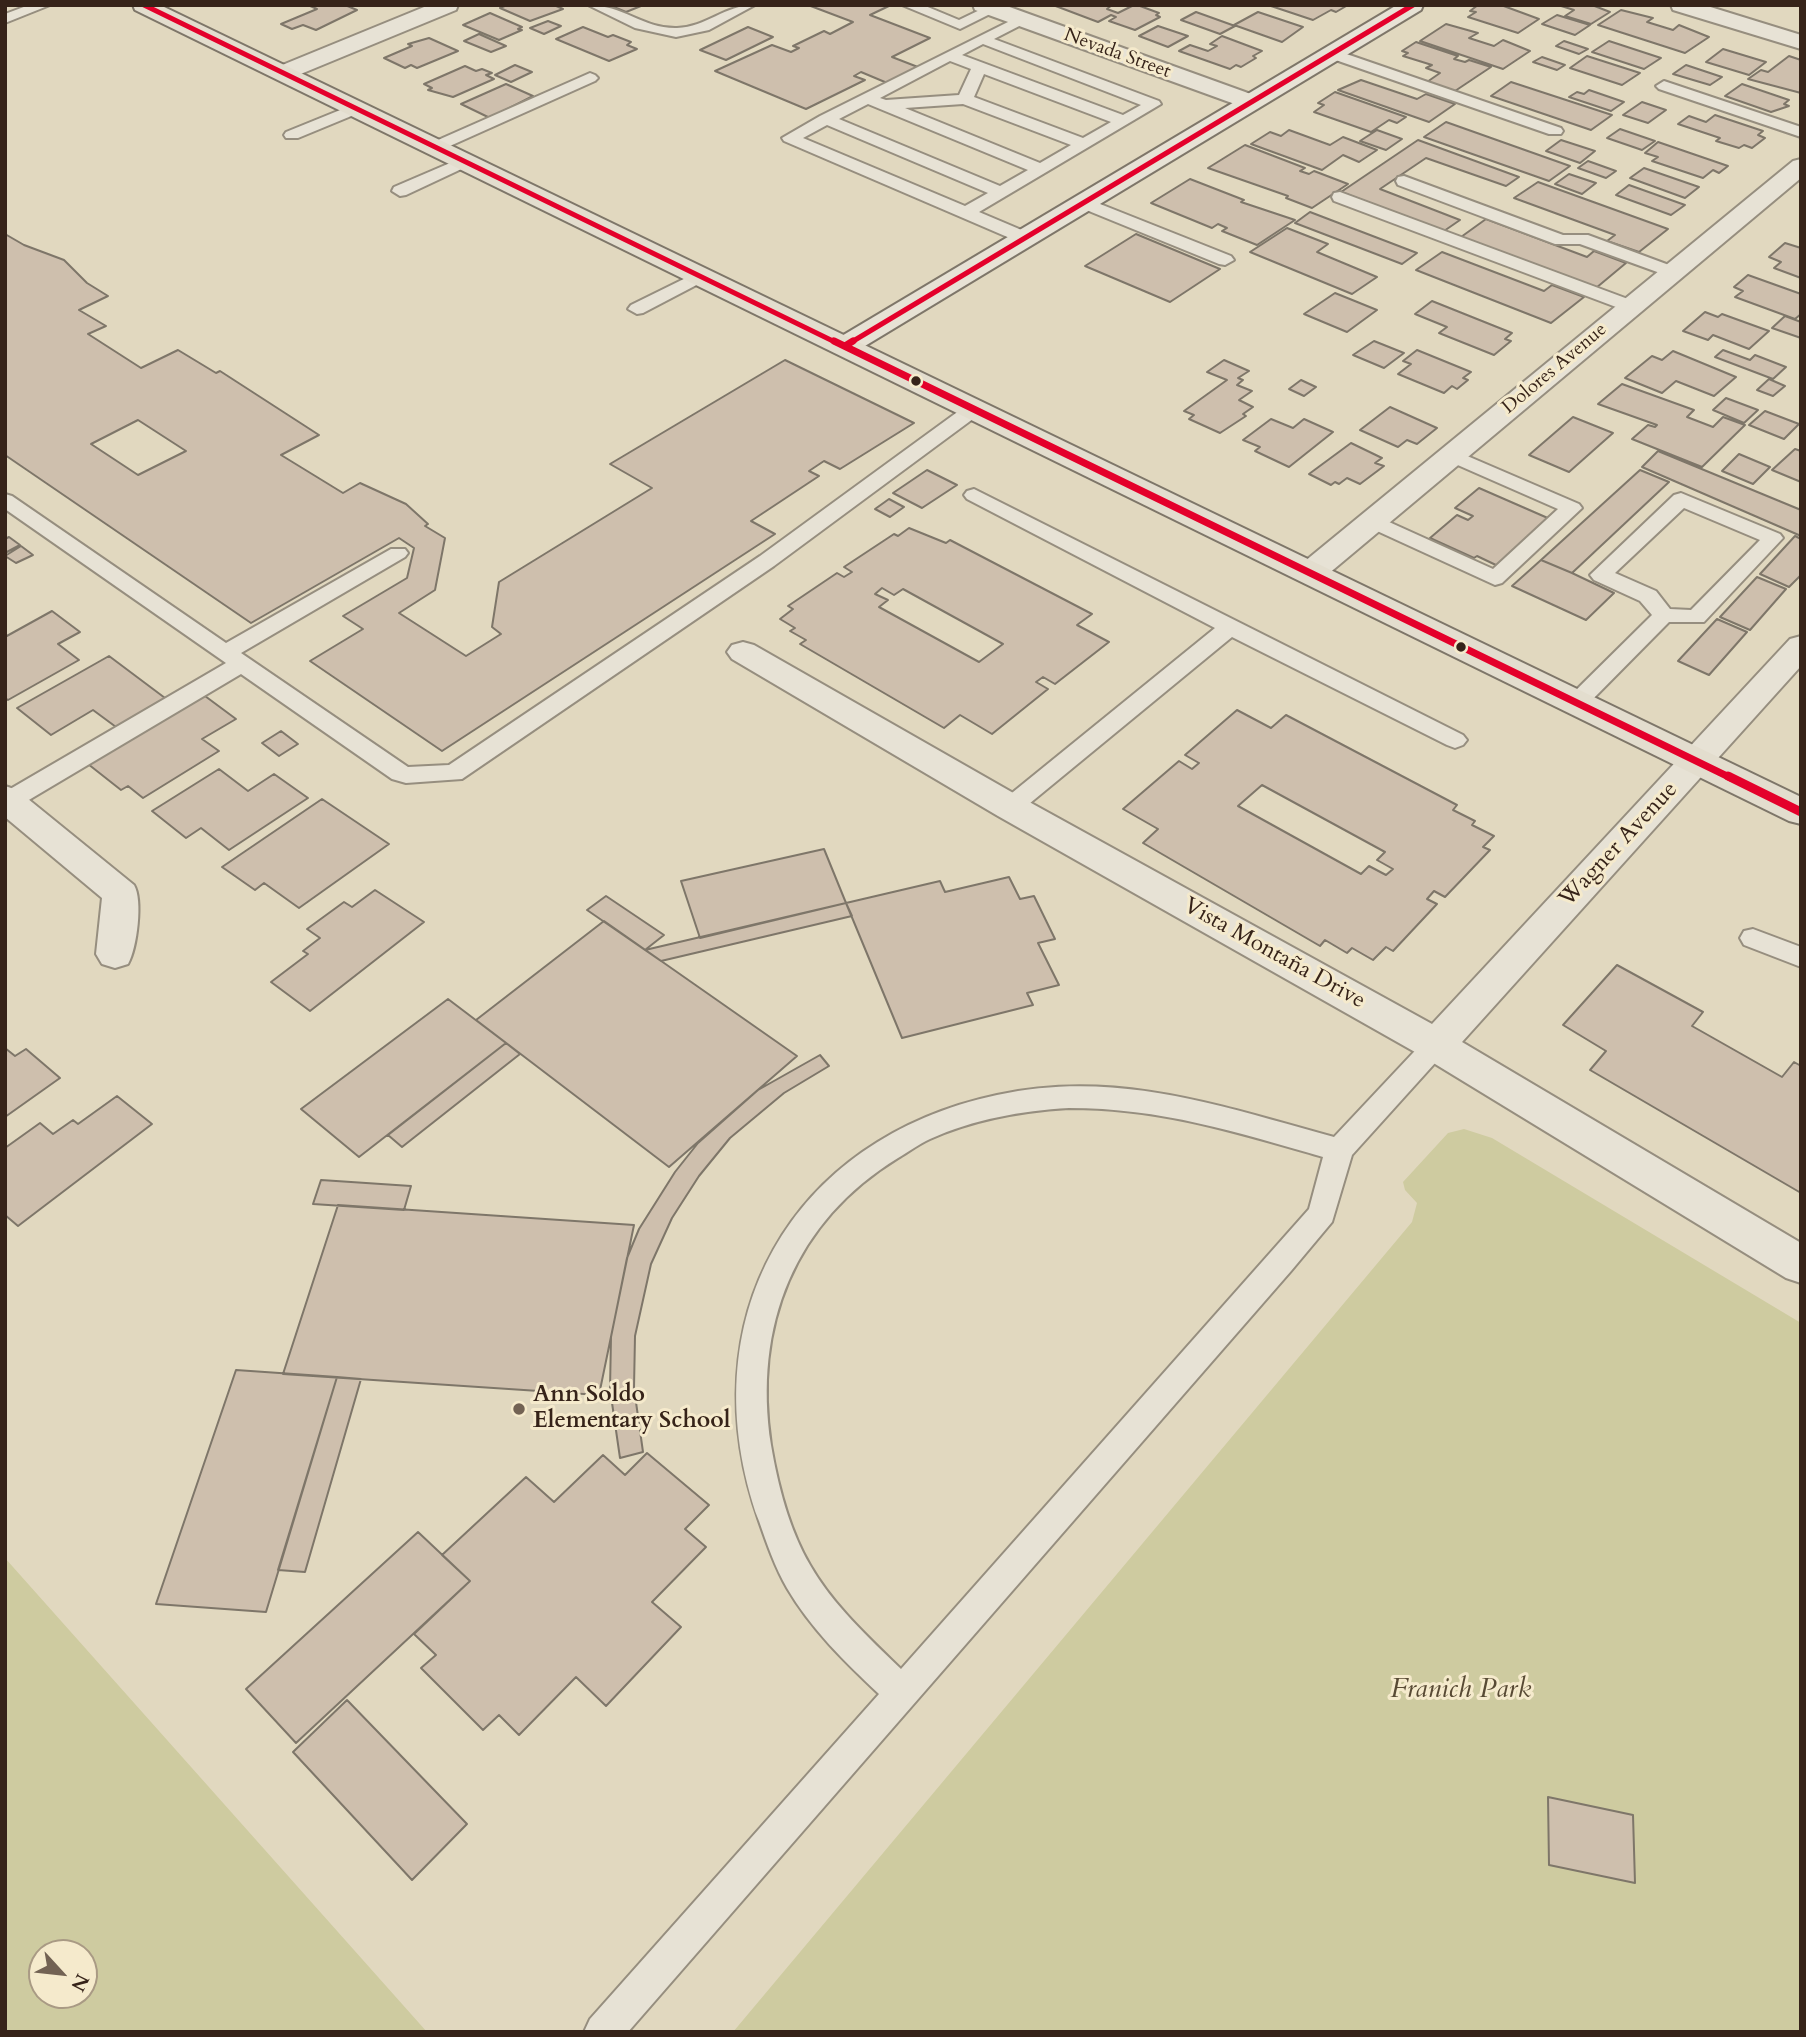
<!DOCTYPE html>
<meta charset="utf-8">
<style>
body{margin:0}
#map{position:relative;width:1806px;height:2037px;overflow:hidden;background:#e1d8bf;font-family:Cardo,serif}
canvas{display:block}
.frame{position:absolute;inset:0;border:7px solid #362319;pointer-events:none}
.north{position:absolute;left:28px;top:1939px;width:70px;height:70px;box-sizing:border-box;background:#f5eacc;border:2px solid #a99a84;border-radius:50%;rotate:117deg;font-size:19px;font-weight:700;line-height:28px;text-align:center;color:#362319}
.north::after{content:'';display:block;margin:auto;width:24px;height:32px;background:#726253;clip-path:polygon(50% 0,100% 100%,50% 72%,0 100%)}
</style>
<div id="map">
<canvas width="1806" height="2037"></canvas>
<div class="frame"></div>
<div class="north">N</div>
</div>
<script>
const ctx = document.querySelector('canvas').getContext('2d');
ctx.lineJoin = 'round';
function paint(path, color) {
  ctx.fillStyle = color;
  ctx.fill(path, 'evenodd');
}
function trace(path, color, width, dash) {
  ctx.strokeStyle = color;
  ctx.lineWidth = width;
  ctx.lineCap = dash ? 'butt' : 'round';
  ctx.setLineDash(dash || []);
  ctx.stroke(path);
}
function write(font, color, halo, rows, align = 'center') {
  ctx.font = font + ' Cardo,serif';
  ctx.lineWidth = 6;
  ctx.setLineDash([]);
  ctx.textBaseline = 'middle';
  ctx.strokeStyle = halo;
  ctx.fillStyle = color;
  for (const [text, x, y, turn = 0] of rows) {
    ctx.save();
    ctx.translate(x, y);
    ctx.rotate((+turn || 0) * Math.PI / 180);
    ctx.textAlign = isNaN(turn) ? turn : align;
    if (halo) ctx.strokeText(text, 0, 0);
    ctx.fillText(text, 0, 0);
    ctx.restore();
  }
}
paint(new Path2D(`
 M 1464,1129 L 1492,1138 L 1801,1323 L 1801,2032 L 733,2032 L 1412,1222 L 1417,1203 L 1405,1190 L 1403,1182 L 1448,1133 Z
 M 5,1558 L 427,2032 L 5,2032 ZM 42,1953 L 84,1953 L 84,1995 L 42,1995 Z`), '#cecba0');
const building = new Path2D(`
 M 308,5 L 345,5 L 357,10 L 316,30 L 303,25 L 292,29 L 281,24 L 317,9 Z
 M 507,5 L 554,5 L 563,9 L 530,21 L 500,8 Z
 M 609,5 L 639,5 L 641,6 L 626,12 Z
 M 808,5 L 891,5 L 870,15 L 930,38 L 892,57 L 923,69 L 892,85 L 861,72 L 854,76 L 865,80 L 806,109 L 715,71 L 772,45 L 791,52 L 799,48 L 793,46 L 824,31 L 830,34 L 853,22 Z
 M 1053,5 L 1112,5 L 1107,9 L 1118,13 L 1132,6 L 1140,6 L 1159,13 L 1156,15 L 1160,17 L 1135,30 L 1109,21 L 1116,17 L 1111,15 L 1098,22 Z
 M 1348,5 L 1336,12 L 1331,10 L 1313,20 L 1271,6 Z
 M 1478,5 L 1501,5 L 1539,19 L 1518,33 L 1468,17 L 1476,12 L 1470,11 Z
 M 1558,5 L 1592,5 L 1610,12 L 1591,24 L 1565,16 L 1574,10 Z
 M 1621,10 L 1653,18 L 1647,22 L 1673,30 L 1679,25 L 1709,37 L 1685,53 L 1598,25 Z
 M 1196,12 L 1235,26 L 1220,34 L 1181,20 Z
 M 1258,12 L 1303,27 L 1282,42 L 1234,25 Z
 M 490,13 L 522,27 L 518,29 L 522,30 L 499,40 L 463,25 Z
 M 1557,15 L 1590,25 L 1575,35 L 1542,24 Z
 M 548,21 L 561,26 L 544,34 L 530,28 Z
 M 1446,24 L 1478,33 L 1469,38 L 1494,46 L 1503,40 L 1530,51 L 1503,69 L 1420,41 Z
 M 1158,26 L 1188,36 L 1168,47 L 1139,36 Z
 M 583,27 L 608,37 L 613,35 L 631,42 L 627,45 L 637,49 L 609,61 L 556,39 Z
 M 748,27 L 773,37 L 726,60 L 700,50 Z
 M 479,34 L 506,46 L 491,52 L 464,41 Z
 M 1222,36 L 1262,51 L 1253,56 L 1256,58 L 1241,67 L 1236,65 L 1230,69 L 1179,51 L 1190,45 L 1208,51 L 1217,46 L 1210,44 Z
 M 429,38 L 458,51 L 417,68 L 411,65 L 405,68 L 384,58 L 412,46 L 408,44 Z
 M 1564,41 L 1588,49 L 1579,54 L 1556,46 Z
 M 1609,41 L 1661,58 L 1644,69 L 1592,52 Z
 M 1416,42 L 1458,56 L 1454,59 L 1465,62 L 1469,60 L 1491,67 L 1455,91 L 1427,82 L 1440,73 L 1426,68 L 1432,65 L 1403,56 L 1408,53 L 1402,51 Z
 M 1723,49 L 1766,62 L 1749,75 L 1706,62 Z
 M 1587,56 L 1640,73 L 1622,85 L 1570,68 Z
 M 1789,56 L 1801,60 L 1801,93 L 1748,79 L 1761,70 L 1768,72 Z
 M 1542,57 L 1565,65 L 1557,70 L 1533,62 Z
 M 515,65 L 532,72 L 511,82 L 495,75 Z
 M 1686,65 L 1722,77 L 1710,85 L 1673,74 Z
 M 465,66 L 476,71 L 482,69 L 492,73 L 486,75 L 494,79 L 453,97 L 428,90 L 432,88 L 424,84 Z
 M 1361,80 L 1417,99 L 1426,94 L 1455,104 L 1429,122 L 1338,90 Z
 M 1511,82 L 1612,115 L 1591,130 L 1491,96 Z
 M 506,84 L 533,96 L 490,118 L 461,104 Z
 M 1742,84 L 1789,100 L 1784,104 L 1789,106 L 1771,112 L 1725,96 Z
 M 1589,90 L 1624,102 L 1611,111 L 1569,97 L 1577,92 L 1584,94 Z
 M 1335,92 L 1406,117 L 1397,123 L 1389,120 L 1371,132 L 1314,112 L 1324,105 L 1318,103 Z
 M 1642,102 L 1666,110 L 1648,123 L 1623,115 Z
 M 1715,115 L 1763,131 L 1758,135 L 1765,138 L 1752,148 L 1744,145 L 1739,148 L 1716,141 L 1720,138 L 1678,124 L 1689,116 L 1706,122 Z
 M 1446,122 L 1570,166 L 1549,181 L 1424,137 Z
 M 1620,129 L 1655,141 L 1642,150 L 1607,138 Z
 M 1289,130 L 1330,145 L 1343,137 L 1377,150 L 1359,162 L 1343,155 L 1322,170 L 1251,144 L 1270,132 L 1281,136 Z
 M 1377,130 L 1402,139 L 1386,150 L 1360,141 Z
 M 1418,140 L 1519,177 L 1506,186 L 1426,158 L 1380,189 L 1460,220 L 1444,231 L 1341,192 Z
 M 1561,140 L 1595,151 L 1580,163 L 1546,151 Z
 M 1658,142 L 1728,166 L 1719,173 L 1713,170 L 1703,178 L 1652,161 L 1658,157 L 1645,153 Z
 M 1245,145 L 1305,168 L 1300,171 L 1309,174 L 1314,171 L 1348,184 L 1312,208 L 1286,198 L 1288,196 L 1208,168 Z
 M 1588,161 L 1616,171 L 1606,178 L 1578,168 Z
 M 1644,168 L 1699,187 L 1685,198 L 1630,178 Z
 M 1569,174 L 1596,183 L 1582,194 L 1555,184 Z
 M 1190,179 L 1244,200 L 1241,202 L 1295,220 L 1257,245 L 1222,231 L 1227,228 L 1218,224 L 1212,228 L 1151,203 Z
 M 1538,182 L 1668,229 L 1639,252 L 1607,241 L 1615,235 L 1514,198 Z
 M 1629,185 L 1685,205 L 1671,215 L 1616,195 Z
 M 1310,212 L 1417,253 L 1402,264 L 1295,223 Z
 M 1486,219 L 1587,257 L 1594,251 L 1626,263 L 1596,288 L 1461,237 Z
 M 1287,228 L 1328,244 L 1317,252 L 1377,277 L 1352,294 L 1250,252 Z
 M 5,234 L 24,245 L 64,260 L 87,283 L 108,296 L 79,310 L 106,326 L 88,334 L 141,368 L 178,350 L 216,373 L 220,371 L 319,435 L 281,455 L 343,493 L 360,483 L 406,504 L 428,524 L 425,526 L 445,538 L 435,590 L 399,613 L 466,656 L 501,634 L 492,627 L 499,582 L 652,488 L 610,464 L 785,360 L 914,423 L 840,469 L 824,461 L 809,471 L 819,476 L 751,521 L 775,534 L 442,751 L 310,661 L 363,629 L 343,616 L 407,578 L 414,548 L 399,538 L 251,623 L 5,455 ZM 138,420 L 186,451 L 138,475 L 91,444 Z
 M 1136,234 L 1220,269 L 1170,302 L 1085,266 Z
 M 1785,243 L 1801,248 L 1801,278 L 1774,268 L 1781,262 L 1769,257 Z
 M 1442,252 L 1544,291 L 1552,285 L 1584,297 L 1551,323 L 1416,270 Z
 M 1748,275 L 1801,294 L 1801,314 L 1795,319 L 1735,297 L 1743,291 L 1734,287 Z
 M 1335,293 L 1377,310 L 1347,332 L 1304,314 Z
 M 1432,301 L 1512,333 L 1505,339 L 1511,341 L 1494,355 L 1439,333 L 1447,327 L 1415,314 Z
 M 1705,312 L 1718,317 L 1722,314 L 1769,331 L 1749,349 L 1713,335 L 1708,340 L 1683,331 Z
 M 1785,316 L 1801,322 L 1801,338 L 1772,328 Z
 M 1374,341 L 1404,353 L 1384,368 L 1353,355 Z
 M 1417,350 L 1471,372 L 1463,378 L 1468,380 L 1457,389 L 1452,386 L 1444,393 L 1398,374 L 1411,364 L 1403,361 Z
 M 1723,350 L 1750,360 L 1755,355 L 1786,367 L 1773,379 L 1715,357 Z
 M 1673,351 L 1736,377 L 1714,396 L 1676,381 L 1662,393 L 1625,378 L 1652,356 L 1662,360 Z
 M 1224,360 L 1249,371 L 1238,378 L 1243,380 L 1237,385 L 1252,391 L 1239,400 L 1253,407 L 1243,414 L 1246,416 L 1220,433 L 1189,419 L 1194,415 L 1184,411 L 1227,380 L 1207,372 Z
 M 1769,379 L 1785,386 L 1773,396 L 1757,390 Z
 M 1301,380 L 1316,387 L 1304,396 L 1289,389 Z
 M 1622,384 L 1694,410 L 1687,417 L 1713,427 L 1723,417 L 1745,425 L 1702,467 L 1632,439 L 1648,425 L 1655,427 L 1657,425 L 1598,404 Z
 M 1726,398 L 1758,410 L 1744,423 L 1713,410 Z
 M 1390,407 L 1437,428 L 1417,444 L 1407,440 L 1398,447 L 1360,430 Z
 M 1765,411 L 1799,424 L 1784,439 L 1749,425 Z
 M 1573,417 L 1613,433 L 1569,472 L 1529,455 Z
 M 1271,419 L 1293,428 L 1304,419 L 1333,432 L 1289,467 L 1255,451 L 1260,447 L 1243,440 Z
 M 1351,443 L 1382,458 L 1375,463 L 1384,466 L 1360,484 L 1347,478 L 1339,484 L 1335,482 L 1331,485 L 1309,474 Z
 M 1795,449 L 1801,451 L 1801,482 L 1772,470 Z
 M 1658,451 L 1801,510 L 1801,536 L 1642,467 Z
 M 1739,454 L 1770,467 L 1753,484 L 1722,471 Z
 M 927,470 L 957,485 L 922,508 L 893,493 Z
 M 1640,470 L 1669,482 L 1572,573 L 1541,560 Z
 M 1479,488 L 1550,519 L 1498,566 L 1477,556 L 1474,558 L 1430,538 L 1457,515 L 1468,520 L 1473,516 L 1455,508 Z
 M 889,499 L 904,507 L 890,517 L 875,509 Z
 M 909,528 L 946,543 L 950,540 L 1092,614 L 1077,625 L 1109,642 L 1055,684 L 1043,677 L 1036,682 L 1048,689 L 992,734 L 960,715 L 944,728 L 800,644 L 806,640 L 790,631 L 795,628 L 780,619 L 793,609 L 788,606 L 837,573 L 844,577 L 852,572 L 844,567 L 894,534 L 898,536 ZM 882,588 L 894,595 L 903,589 L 1003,644 L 979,662 L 879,607 L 888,600 L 875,594 Z
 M 1795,536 L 1801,539 L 1801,575 L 1789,587 L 1760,574 Z
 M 9,537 L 20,545 L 5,553 L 5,539 Z
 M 21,546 L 33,555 L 16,563 L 5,556 Z
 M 1541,560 L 1572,573 L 1614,593 L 1586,620 L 1512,586 Z
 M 1757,577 L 1786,589 L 1750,630 L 1720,617 Z
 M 52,611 L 80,632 L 58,644 L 79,660 L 8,700 L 5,698 L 5,637 Z
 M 1717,619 L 1747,632 L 1709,675 L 1678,661 Z
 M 109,656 L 165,698 L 116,727 L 93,710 L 51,735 L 17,708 Z
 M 205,696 L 236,719 L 202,739 L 219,751 L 143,798 L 128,786 L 121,790 L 88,764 Z
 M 1237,710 L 1271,728 L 1286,715 L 1457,805 L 1453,810 L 1475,821 L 1472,825 L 1494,836 L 1483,847 L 1490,850 L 1445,897 L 1434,891 L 1427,899 L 1437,904 L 1393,951 L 1386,947 L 1373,960 L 1352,948 L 1347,953 L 1325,940 L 1320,946 L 1143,843 L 1158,829 L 1123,809 L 1179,761 L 1192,769 L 1199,763 L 1185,755 ZM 1262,785 L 1385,852 L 1377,860 L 1393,869 L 1386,875 L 1369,866 L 1361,874 L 1238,806 Z
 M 281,731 L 298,744 L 279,756 L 262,743 Z
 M 219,769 L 248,791 L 274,774 L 308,798 L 229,850 L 201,828 L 186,838 L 152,811 Z
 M 322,799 L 389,844 L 299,908 L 264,883 L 255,890 L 222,867 Z
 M 824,849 L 846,903 L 700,938 L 681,881 Z
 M 1009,877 L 1020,899 L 1034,896 L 1055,939 L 1038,943 L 1059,985 L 1027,993 L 1033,1005 L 902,1038 L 846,903 L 940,881 L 945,892 Z
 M 375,890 L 424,922 L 310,1011 L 271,982 L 308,954 L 303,951 L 320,938 L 307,929 L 344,902 L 352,907 Z
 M 606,896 L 664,935 L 645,950 L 587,910 Z
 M 846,903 L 852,916 L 661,961 L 645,950 Z
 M 604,921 L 797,1056 L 669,1167 L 476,1020 Z
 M 1617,965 L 1703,1012 L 1692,1026 L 1782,1077 L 1794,1062 L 1801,1066 L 1801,1193 L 1590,1070 L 1606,1051 L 1563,1025 Z
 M 448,999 L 506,1043 L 359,1157 L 301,1109 Z
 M 506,1043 L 520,1054 L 402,1147 L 388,1135 Z
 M 5,1048 L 15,1056 L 26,1049 L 60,1078 L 5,1117 Z
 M 820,1055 L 829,1066 L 784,1093 L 730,1138 L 699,1176 L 672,1218 L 651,1264 L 635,1336 L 634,1388 L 643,1452 L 620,1458 L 610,1389 L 611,1337 L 627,1258 L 639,1229 L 675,1172 L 698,1143 L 758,1090 Z
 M 117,1096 L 152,1124 L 18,1226 L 5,1215 L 5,1148 L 40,1123 L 53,1134 L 73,1120 L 78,1124 Z
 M 321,1180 L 411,1186 L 404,1210 L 313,1204 Z
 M 338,1205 L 634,1225 L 599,1395 L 283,1374 Z
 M 236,1370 L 337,1377 L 266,1612 L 156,1604 Z
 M 337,1377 L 361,1379 L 305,1572 L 278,1570 Z
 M 647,1453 L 709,1505 L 685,1529 L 706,1547 L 652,1602 L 681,1627 L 606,1706 L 576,1677 L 519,1735 L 499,1715 L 483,1730 L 421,1668 L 436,1655 L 414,1634 L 470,1581 L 442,1555 L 526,1477 L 554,1502 L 603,1455 L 625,1475 Z
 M 418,1532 L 470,1581 L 296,1743 L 246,1689 Z
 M 347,1700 L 467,1824 L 412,1880 L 293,1752 Z
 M 1548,1797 L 1633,1815 L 1635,1883 L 1549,1865 Z`);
paint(building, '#cebfad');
trace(building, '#7e7669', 2);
const lane = new Path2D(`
 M 29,5 L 50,5 L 5,23 L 5,14 Z
 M 588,5 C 623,5 644,29 677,28 C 707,27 724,5 755,5 L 709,30 L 676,37 L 635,28 Z
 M 902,5 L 923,5 L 959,20 L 988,6 L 996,5 L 1000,9 L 960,29 Z
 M 1022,15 L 1027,16 L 1029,19 L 1027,22 L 994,39 L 1159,101 L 1161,104 L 979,212 L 1031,234 L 1034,238 L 1031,242 L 1019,242 L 784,141 L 782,138 L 820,116 ZM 983,44 L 1141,105 L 1123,115 L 962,55 ZM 950,61 L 971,69 L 959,95 L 886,100 L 880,98 ZM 984,74 L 1111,122 L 1083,138 L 974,97 ZM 868,104 L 1028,170 L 1000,186 L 839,119 ZM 963,104 L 1071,145 L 1040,163 L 905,108 ZM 827,125 L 988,193 L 965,206 L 803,138 Z
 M 1332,49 L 1561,128 L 1563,131 L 1561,134 L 1549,134 L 1327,57 L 1324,54 L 1327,51 Z
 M 590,73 L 595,75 L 598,78 L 595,81 L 441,150 L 435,152 L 427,147 L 429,144 Z
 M 1664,81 L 1801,127 L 1801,137 L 1659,89 L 1656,86 Z
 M 355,104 L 361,106 L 363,109 L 361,112 L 298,138 L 286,138 L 284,135 L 286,132 Z
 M 464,157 L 472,162 L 470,165 L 406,195 L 400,196 L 392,191 L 394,187 Z
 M 1404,176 L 1563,235 L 1588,235 L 1677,268 L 1680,272 L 1671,277 L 1580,244 L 1555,244 L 1398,185 L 1396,181 L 1398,177 Z
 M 1340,192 L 1636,302 L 1639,306 L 1636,310 L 1624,310 L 1334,201 L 1332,197 L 1334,193 Z
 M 1085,198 L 1231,256 L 1234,260 L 1225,265 L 1219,264 L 1079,207 L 1077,203 Z
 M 700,271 L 709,276 L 706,280 L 643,313 L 637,314 L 628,309 L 631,305 Z
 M 974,403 L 984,409 L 981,413 L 774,566 L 462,779 L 406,783 L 392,779 L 241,674 L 17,807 L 5,808 L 5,792 L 226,663 L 5,509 L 5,494 L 12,496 L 226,643 L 391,549 L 405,549 L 408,553 L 405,557 L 241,653 L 408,767 L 449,765 L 760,556 L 967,405 Z
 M 1451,449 L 1579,504 L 1582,508 L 1502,583 L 1495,585 L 1364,525 L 1361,521 L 1364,517 L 1378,517 L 1493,569 L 1558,509 L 1444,459 L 1441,455 L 1444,451 Z
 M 974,489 L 1463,735 L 1467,740 L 1463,745 L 1455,748 L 1447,745 L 1232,637 L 1018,813 L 1010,815 L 1002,813 L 998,807 L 1002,801 L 1215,628 L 967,499 L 964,495 L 967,491 Z
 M 1681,493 L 1780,534 L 1783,538 L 1704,622 L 1669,622 L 1584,708 L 1576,710 L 1568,708 L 1565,703 L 1568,698 L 1652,615 L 1640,601 L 1594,580 L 1590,575 L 1674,495 ZM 1684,508 L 1760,540 L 1691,610 L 1670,609 L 1656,591 L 1615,573 Z
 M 1753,929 L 1801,947 L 1801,967 L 1744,945 L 1740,938 L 1744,931 Z
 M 1436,1035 L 1445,1038 L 1449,1045 L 1445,1052 L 1352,1155 L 1332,1222 L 1291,1271 L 628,2032 L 584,2032 L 590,2019 L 879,1694 C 845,1662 811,1629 787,1588 C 775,1567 767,1544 759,1521 C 688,1321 790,1139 997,1095 C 1116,1069 1221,1106 1334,1137 L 1427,1038 ZM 1069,1108 C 1161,1108 1236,1132 1323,1157 L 1309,1209 L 901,1669 C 868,1637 833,1605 810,1565 C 789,1529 778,1486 771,1445 C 753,1326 794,1222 898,1158 C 908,1152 919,1144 930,1139 C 974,1119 1021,1111 1069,1108 Z`);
const street = new Path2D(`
 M 429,5 L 458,5 L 456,10 L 291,78 L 275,78 L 272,73 L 275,68 Z
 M 973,5 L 1004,5 L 1259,97 L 1262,102 L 1259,107 L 1243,107 L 975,10 Z
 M 1671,5 L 1704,5 L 1801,35 L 1801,49 L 1673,10 Z
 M 1801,159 L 1801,178 L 1321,580 L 1310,583 L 1299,580 L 1295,573 L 1299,566 L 1793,161 Z
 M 1801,636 L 1801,666 L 1462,1042 L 1801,1243 L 1801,1283 L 1786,1278 L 1422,1056 L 998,816 L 732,659 L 727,652 L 732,645 L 743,642 L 754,645 L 1022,798 L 1432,1024 L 1790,639 Z
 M 5,786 L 17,790 L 134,885 C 143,900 137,948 128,964 L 115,968 L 102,964 L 96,954 L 102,898 L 5,817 Z`);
const secondary = new Path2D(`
 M 1397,5 L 1423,5 L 1421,10 L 855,352 L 845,354 L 835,352 L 831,346 L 835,340 Z`);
const primary = new Path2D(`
 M 133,5 L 160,5 L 1801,797 L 1801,824 L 1789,821 L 135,10 Z`);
trace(lane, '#968e7f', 4);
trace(street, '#968e7f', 4);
trace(secondary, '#7e7669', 4);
trace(primary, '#7e7669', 4);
paint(lane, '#e7e2d5');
paint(street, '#e7e2d5');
paint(secondary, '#e7e2d5');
paint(primary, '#e3ddce');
trace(new Path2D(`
 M 144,5 L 837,343
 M 850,343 L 1413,5`), '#e4002b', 5);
trace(new Path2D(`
 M 834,341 L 1731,778
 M 845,346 L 853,341`), '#e4002b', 7);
trace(new Path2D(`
 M 1728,776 L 1801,812`), '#e4002b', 9);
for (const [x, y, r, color] of [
 [916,381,6,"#362319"],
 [1461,647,6,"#362319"],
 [519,1409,7,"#726253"]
]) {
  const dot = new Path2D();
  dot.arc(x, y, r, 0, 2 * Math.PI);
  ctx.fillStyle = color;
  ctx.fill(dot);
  trace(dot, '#f5eacc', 2.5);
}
write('19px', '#362319', '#f5eacc', [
 ["Nevada Street",1117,54,20],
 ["Dolores Avenue",1555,369,-40]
]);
write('23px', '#362319', '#f5eacc', [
 ["Wagner Avenue",1619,845,-47],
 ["Vista Montaña Drive",1274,954,29]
]);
write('bold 23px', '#362319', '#f5eacc', [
 ["Ann Soldo",533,1396],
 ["Elementary School",533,1422]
], 'left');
write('italic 28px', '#584a34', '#f5eacc', [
 ["Franich Park",1461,1691]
]);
</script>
